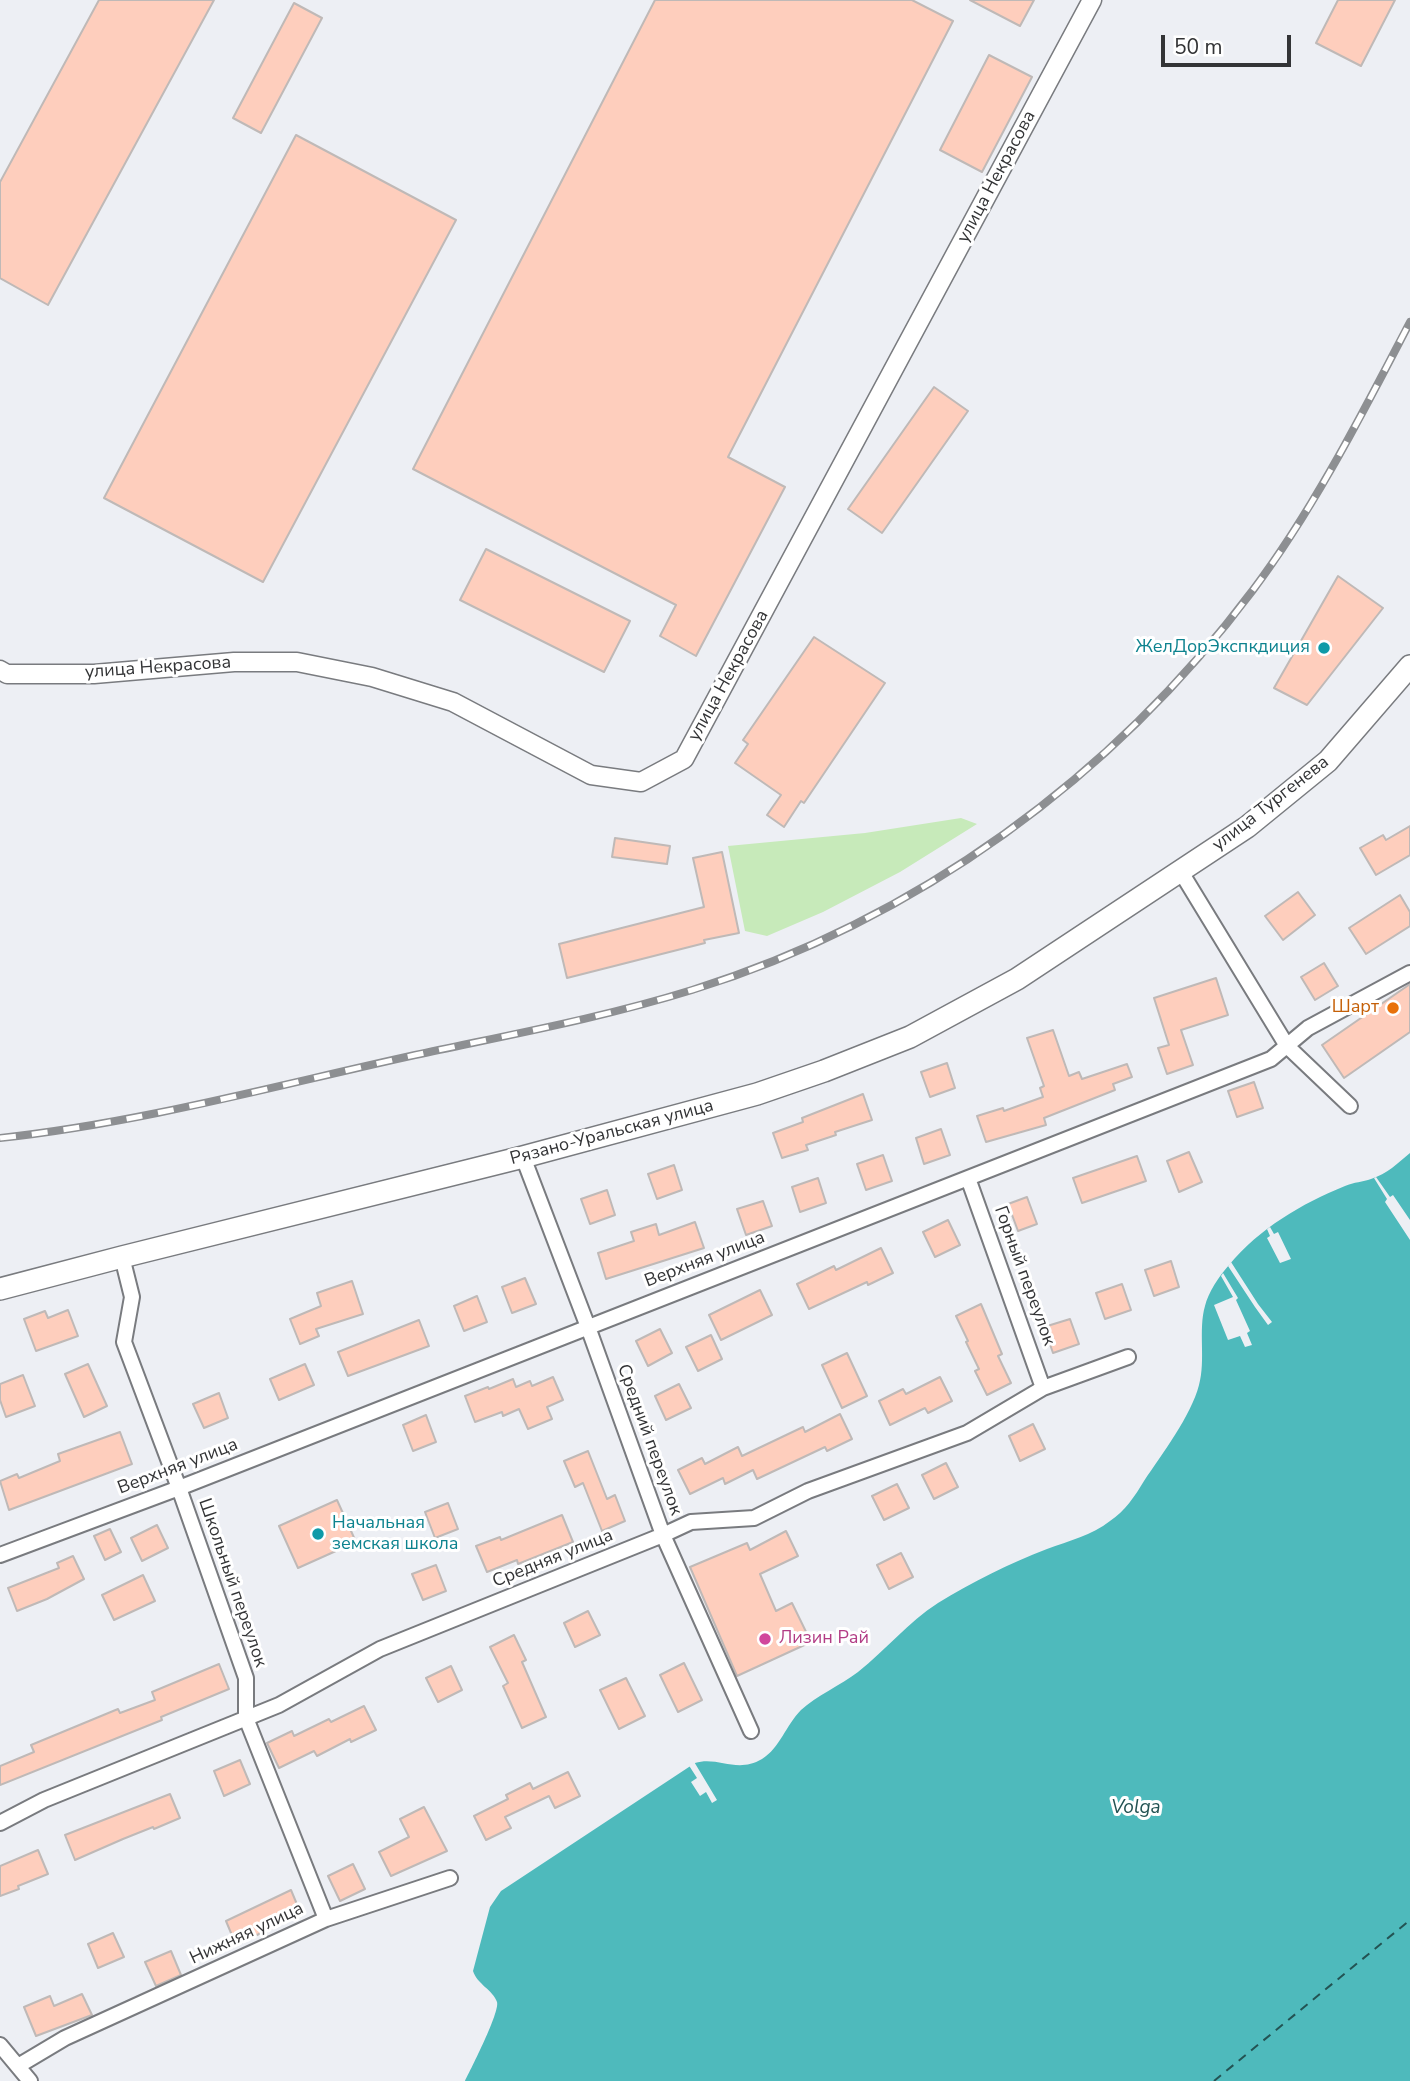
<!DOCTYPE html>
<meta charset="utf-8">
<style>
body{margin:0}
#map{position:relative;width:1410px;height:2081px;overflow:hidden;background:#edeff4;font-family:"Nunito Sans",sans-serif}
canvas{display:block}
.scale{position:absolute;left:1161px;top:35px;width:130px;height:32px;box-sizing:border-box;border:4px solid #333436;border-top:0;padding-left:9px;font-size:21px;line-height:24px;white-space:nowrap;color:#333436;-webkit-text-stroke:5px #fff;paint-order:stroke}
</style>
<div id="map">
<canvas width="1410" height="2081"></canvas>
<div class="scale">50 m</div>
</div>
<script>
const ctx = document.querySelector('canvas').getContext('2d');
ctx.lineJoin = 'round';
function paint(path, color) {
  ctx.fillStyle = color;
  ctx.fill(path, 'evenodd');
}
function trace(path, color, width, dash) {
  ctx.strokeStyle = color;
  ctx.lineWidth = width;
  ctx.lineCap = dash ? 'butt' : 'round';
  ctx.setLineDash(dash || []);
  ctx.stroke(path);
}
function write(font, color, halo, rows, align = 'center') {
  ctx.font = font + ' "Nunito Sans",sans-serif';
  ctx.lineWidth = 6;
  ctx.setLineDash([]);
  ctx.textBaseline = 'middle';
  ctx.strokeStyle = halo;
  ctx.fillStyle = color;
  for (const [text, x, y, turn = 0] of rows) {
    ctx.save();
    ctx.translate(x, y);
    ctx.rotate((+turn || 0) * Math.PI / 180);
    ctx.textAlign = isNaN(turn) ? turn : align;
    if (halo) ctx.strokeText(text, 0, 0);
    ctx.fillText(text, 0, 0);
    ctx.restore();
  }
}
paint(new Path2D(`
 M 961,818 L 977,824 L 900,872 L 823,912 L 767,936 L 745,931 L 728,846 L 865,833 Z`), '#c7eaba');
paint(new Path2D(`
 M 1410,1153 L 1410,2081 L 465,2081 C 471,2069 500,2012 497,2002 C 493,1990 477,1984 473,1971 L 490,1907 L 501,1891 L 695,1763 C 718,1756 737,1774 762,1759 C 780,1748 786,1725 801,1710 C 816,1696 841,1685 858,1672 C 886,1650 908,1622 938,1603 C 972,1582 1010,1563 1047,1549 C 1069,1541 1092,1535 1110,1521 C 1125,1511 1135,1496 1144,1481 C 1162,1454 1191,1416 1199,1385 C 1206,1360 1198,1330 1205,1306 C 1208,1293 1219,1276 1229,1265 C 1260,1228 1301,1204 1345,1186 C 1354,1182 1363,1182 1371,1179 C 1387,1174 1398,1163 1410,1153 Z`), '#4ebabc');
paint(new Path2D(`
 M 1376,1177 L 1390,1197 L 1393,1195 L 1410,1220 L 1410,1240 L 1385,1202 L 1387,1199 L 1374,1178 Z
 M 1270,1227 L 1274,1234 L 1278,1232 L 1291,1259 L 1280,1263 L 1267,1238 L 1270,1236 L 1267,1229 Z
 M 1231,1262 L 1258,1304 L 1272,1322 L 1268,1325 L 1255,1307 L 1228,1266 Z
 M 1223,1273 L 1238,1298 L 1236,1300 L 1250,1331 L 1247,1333 L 1252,1345 L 1245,1347 L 1240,1336 L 1228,1340 L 1214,1305 L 1233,1297 L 1221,1276 Z
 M 693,1760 L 717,1800 L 712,1803 L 706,1792 L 700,1796 L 691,1782 L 697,1778 L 688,1764 Z`), '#edeff4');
trace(new Path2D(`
 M 1214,2081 L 1410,1920`), '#235353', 2, [9, 7]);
const building = new Path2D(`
 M 99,0 L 214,0 L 48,305 L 0,278 L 0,182 Z
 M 655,0 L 912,0 L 953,21 L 728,457 L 785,487 L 696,656 L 660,636 L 676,605 L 413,469 Z
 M 970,0 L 1034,0 L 1020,26 Z
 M 1338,0 L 1395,0 L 1361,66 L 1316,43 Z
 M 294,3 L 322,18 L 261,133 L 233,118 Z
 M 989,55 L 1032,77 L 982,172 L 940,150 Z
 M 296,135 L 456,220 L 263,582 L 104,498 Z
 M 934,387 L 968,411 L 882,533 L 848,509 Z
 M 486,549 L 630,621 L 604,672 L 460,600 Z
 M 1338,576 L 1383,608 L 1307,705 L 1274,688 Z
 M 814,637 L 885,683 L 804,803 L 801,801 L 784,827 L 767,815 L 781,795 L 735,763 L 748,744 L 743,740 Z
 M 1410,826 L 1410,855 L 1376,875 L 1360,848 L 1383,835 L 1386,840 Z
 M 615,838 L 670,846 L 667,864 L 612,857 Z
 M 722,852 L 739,933 L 704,940 L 705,943 L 567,978 L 559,944 L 704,907 L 693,858 Z
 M 1298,892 L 1315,915 L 1283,940 L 1265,916 Z
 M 1400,895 L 1410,912 L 1410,926 L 1366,954 L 1349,928 Z
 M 1324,963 L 1338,986 L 1315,1000 L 1301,977 Z
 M 1216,978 L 1228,1015 L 1181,1030 L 1193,1065 L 1167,1074 L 1158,1048 L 1169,1045 L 1154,998 Z
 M 1410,984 L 1410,1032 L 1344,1078 L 1322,1045 Z
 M 1053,1030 L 1069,1076 L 1079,1072 L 1082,1079 L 1127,1064 L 1132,1077 L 1113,1084 L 1115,1090 L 1044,1118 L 1046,1125 L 986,1142 L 977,1116 L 1003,1108 L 1004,1111 L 1043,1097 L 1040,1088 L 1044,1086 L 1027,1038 Z
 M 947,1063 L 955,1088 L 930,1097 L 921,1072 Z
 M 1254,1082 L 1263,1108 L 1237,1117 L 1228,1091 Z
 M 863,1094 L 872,1120 L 835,1132 L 836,1135 L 806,1145 L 808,1150 L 782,1158 L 773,1133 L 803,1122 L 802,1118 Z
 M 941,1129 L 950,1155 L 924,1164 L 916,1138 Z
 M 1189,1152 L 1202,1182 L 1179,1192 L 1167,1161 Z
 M 883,1155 L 892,1181 L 866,1190 L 857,1164 Z
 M 1137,1156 L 1146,1181 L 1082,1203 L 1073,1178 Z
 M 674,1165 L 682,1190 L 657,1199 L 648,1174 Z
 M 818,1178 L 826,1203 L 800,1212 L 792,1187 Z
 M 607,1190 L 615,1215 L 590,1224 L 581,1199 Z
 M 1027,1197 L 1037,1224 L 1018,1231 L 1008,1204 Z
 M 763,1201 L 772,1226 L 746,1235 L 737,1209 Z
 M 948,1220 L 960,1245 L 935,1257 L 923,1232 Z
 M 695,1222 L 704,1248 L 606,1279 L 598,1253 L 634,1241 L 631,1232 L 656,1224 L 659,1235 Z
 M 881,1248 L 893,1273 L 868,1285 L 867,1282 L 809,1309 L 797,1284 L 834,1266 L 836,1270 Z
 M 1171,1261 L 1179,1287 L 1154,1296 L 1145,1270 Z
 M 525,1278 L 536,1304 L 512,1313 L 502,1287 Z
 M 352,1281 L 363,1314 L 316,1329 L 319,1336 L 300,1344 L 290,1319 L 321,1306 L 317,1293 Z
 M 1122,1284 L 1131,1310 L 1105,1319 L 1096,1293 Z
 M 760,1290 L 772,1315 L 721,1340 L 709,1315 Z
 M 477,1296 L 487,1322 L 464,1331 L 454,1306 Z
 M 981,1304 L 1002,1354 L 998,1356 L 1011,1383 L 987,1395 L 975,1371 L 979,1369 L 966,1342 L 968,1341 L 956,1316 Z
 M 68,1310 L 78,1336 L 36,1351 L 24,1319 L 45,1311 L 48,1318 Z
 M 1070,1319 L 1079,1344 L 1053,1353 L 1044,1327 Z
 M 419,1320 L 429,1346 L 348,1376 L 338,1352 Z
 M 660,1329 L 672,1353 L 648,1366 L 636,1341 Z
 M 711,1335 L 722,1359 L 698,1371 L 686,1347 Z
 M 847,1353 L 867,1396 L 842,1408 L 822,1365 Z
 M 88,1364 L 107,1406 L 84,1417 L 65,1374 Z
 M 305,1364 L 314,1385 L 279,1400 L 270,1379 Z
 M 23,1375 L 35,1406 L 6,1417 L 0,1400 L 0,1384 Z
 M 553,1377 L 563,1400 L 547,1407 L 552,1419 L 528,1429 L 519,1409 L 503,1416 L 502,1412 L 475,1422 L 465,1396 L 488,1387 L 489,1389 L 513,1379 L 516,1387 L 530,1381 L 532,1386 Z
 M 940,1377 L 952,1401 L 928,1413 L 925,1408 L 890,1425 L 879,1401 L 903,1389 L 906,1394 Z
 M 679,1384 L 691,1408 L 666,1420 L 655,1396 Z
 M 219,1393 L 228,1418 L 204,1428 L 193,1404 Z
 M 840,1414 L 852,1439 L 827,1451 L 825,1447 L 757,1479 L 753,1470 L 725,1484 L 723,1478 L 690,1494 L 678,1470 L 702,1458 L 705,1464 L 738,1447 L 742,1456 L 803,1427 L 805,1432 Z
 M 426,1415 L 436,1442 L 413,1451 L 403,1425 Z
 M 1033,1424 L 1045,1449 L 1020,1461 L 1009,1436 Z
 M 120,1432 L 132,1464 L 9,1510 L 0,1481 L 17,1474 L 19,1478 L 60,1461 L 58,1454 Z
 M 588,1451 L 607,1499 L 615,1495 L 625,1521 L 602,1531 L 583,1483 L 575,1487 L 564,1461 Z
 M 946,1463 L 958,1487 L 934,1499 L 922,1475 Z
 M 897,1484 L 909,1508 L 884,1520 L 872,1496 Z
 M 337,1500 L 356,1542 L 298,1568 L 279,1526 Z
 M 448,1503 L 458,1529 L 435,1538 L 425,1512 Z
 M 562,1515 L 573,1542 L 518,1564 L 517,1560 L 487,1572 L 476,1546 L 500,1537 L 501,1540 Z
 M 157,1525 L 168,1548 L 142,1561 L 131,1538 Z
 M 110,1529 L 121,1552 L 105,1560 L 94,1536 Z
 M 786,1531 L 798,1556 L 760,1574 L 776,1611 L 792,1603 L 811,1642 L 737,1676 L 690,1567 L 747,1543 L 750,1550 Z
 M 901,1553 L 913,1577 L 889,1589 L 877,1565 Z
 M 73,1556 L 84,1579 L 47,1599 L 17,1611 L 8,1588 L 59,1568 L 57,1563 Z
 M 436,1565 L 446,1591 L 423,1600 L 412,1574 Z
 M 143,1575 L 155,1601 L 114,1620 L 102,1595 Z
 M 588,1611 L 600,1635 L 575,1647 L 564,1623 Z
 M 514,1635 L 526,1660 L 522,1662 L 546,1717 L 522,1728 L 503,1686 L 508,1683 L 490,1647 Z
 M 684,1663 L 702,1700 L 678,1712 L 660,1675 Z
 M 219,1664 L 229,1689 L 161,1717 L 162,1720 L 0,1785 L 0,1766 L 34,1752 L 31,1745 L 118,1709 L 120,1713 L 155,1700 L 152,1692 Z
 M 451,1666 L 462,1690 L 438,1702 L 426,1678 Z
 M 626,1678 L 645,1716 L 619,1729 L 600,1690 Z
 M 364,1706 L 376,1730 L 351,1742 L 350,1739 L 317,1756 L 314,1751 L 279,1768 L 267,1743 L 292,1731 L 294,1736 L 329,1719 L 331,1722 Z
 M 240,1760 L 250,1784 L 224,1796 L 214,1771 Z
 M 568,1772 L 580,1796 L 555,1808 L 549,1796 L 505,1817 L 511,1828 L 486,1840 L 474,1816 L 508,1799 L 506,1795 L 530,1783 L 533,1789 Z
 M 170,1794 L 180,1818 L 154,1829 L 153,1827 L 123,1839 L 75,1860 L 65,1835 Z
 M 424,1807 L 447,1851 L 391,1876 L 379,1852 L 409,1837 L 400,1819 Z
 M 38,1850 L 48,1874 L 18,1886 L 19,1889 L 0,1896 L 0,1866 Z
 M 353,1864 L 365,1889 L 340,1901 L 328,1876 Z
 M 291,1890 L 301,1914 L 236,1945 L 226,1921 Z
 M 113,1933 L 124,1957 L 98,1968 L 88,1944 Z
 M 171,1951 L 181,1975 L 156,1986 L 145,1962 Z
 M 82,1994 L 92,2015 L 36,2036 L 24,2007 L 50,1996 L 54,2006 Z`);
paint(building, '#fecebd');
trace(building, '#bfb9b7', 2);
const minor = new Path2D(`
 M 1181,872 L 1287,1046 L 1350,1106
 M 523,1157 L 588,1327 L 663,1535 L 751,1731
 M 968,1178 L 1043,1388
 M 122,1257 L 132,1297 L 124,1342 L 179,1488 L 246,1678 L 246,1718 L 326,1919
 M 0,1555 L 179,1488 L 1271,1059 L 1308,1028 L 1410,973
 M 0,1823 L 44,1800 L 279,1705 L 380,1649 L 663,1535 L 691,1522 L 754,1518 L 808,1491 L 967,1433 L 1043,1388 L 1128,1357
 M 0,2045 L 30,2081
 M 18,2066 L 65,2038 L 326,1919 L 450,1878`);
const tertiary = new Path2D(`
 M 0,670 L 7,674 L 94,674 L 234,662 L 297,662 L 372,677 L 453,702 L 591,775 L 641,782 L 684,759 L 1092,0`);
const primary = new Path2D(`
 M 0,1289 L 122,1257 L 523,1157 L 757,1094 L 824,1071 L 910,1037 L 1017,979 L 1247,827 L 1328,761 L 1410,666`);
trace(minor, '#797b7f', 18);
trace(tertiary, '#797b7f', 21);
trace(primary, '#797b7f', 24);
trace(minor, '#fff', 14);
trace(tertiary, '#fff', 18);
trace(primary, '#fff', 21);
const rail = new Path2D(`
 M 0,1138 C 140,1123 278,1085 415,1055 C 508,1035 602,1018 692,990 C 917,920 1113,777 1253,590 C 1314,509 1363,412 1410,322`);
trace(rail, '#8d8f92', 8);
trace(rail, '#fff', 5, [16]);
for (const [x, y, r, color] of [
 [1324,648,7,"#0f9aa8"],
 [1393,1008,7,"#e8710a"],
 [318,1534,7,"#0f9aa8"],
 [765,1639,7,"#d1479c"]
]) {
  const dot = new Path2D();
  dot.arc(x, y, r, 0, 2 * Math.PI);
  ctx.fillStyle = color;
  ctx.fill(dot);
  trace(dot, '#fff', 2.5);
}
write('18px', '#333436', '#fff', [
 ["улица Некрасова",997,177,-62],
 ["улица Некрасова",158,668,-4],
 ["улица Некрасова",729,676,-61],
 ["улица Тургенева",1271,804,-38],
 ["Рязано-Уральская улица",612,1133,-15],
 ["Верхняя улица",705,1260,-21],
 ["Горный переулок",1024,1276,70],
 ["Средний переулок",649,1440,70],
 ["Верхняя улица",178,1467,-21],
 ["Средняя улица",553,1559,-22],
 ["Школьный переулок",232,1583,71],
 ["Нижняя улица",247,1934,-25]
]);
write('18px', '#0d838f', '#fff', [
 ["ЖелДорЭкспкдиция",1310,648],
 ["Начальная",332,1524,"left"],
 ["земская школа",332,1545,"left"]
], 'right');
write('18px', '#c56008', '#fff', [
 ["Шарт",1379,1008]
], 'right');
write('18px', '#b23c85', '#fff', [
 ["Лизин Рай",779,1639]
], 'left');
write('italic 19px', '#235353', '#fff', [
 ["Volga",1136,1808]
]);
</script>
